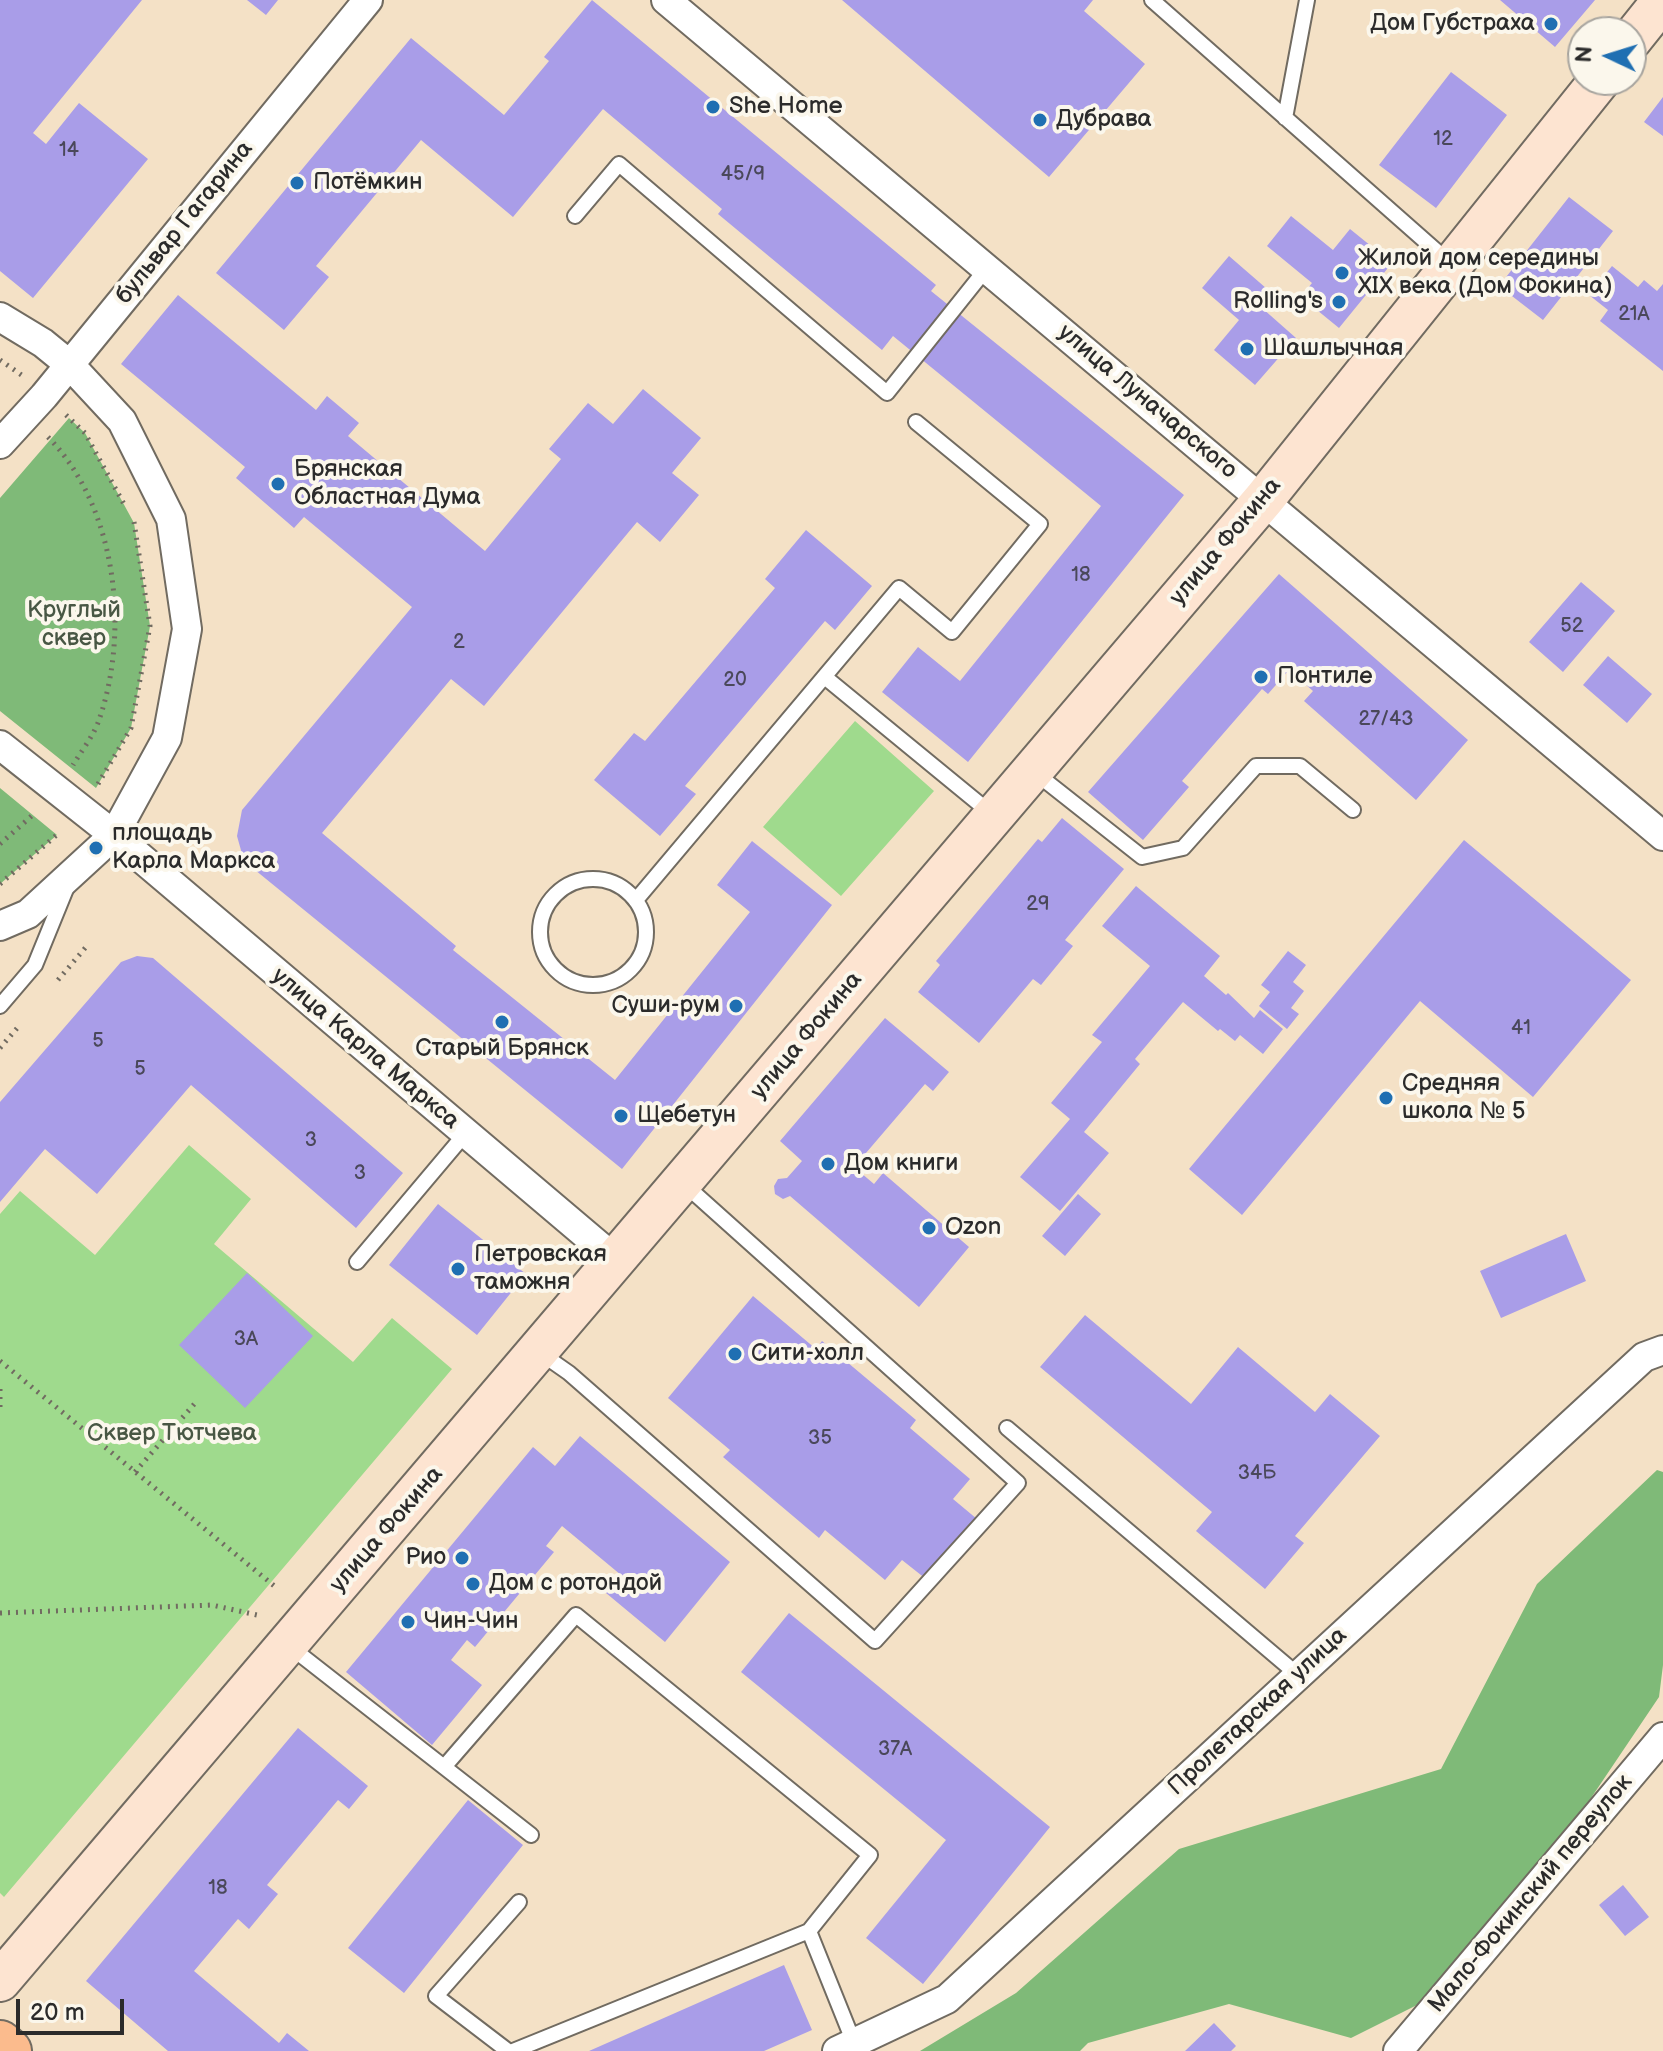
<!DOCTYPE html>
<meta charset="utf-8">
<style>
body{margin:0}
#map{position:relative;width:1663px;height:2051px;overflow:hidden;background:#f4e1c6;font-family:"Balsamiq Sans",sans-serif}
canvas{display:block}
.north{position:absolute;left:1567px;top:16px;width:80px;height:80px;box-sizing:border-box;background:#fbf7ec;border:2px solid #a8a59f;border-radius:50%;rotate:274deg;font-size:22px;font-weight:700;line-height:32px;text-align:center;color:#2b2b2b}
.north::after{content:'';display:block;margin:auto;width:28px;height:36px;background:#1f6fb2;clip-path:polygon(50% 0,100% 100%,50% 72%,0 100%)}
.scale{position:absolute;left:16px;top:1999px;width:108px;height:36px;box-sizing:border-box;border:4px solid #2b2b2b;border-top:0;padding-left:10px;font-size:24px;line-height:28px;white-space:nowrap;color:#2b2b2b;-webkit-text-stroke:6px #fbf7ec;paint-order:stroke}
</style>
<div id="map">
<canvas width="1663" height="2051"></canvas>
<div class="north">N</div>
<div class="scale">20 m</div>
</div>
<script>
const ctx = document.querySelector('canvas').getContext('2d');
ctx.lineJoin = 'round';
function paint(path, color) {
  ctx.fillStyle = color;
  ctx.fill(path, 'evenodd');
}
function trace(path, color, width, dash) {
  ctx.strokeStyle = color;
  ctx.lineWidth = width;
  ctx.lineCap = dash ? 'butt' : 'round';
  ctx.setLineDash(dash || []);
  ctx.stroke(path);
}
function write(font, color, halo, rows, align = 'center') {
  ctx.font = font + ' "Balsamiq Sans",sans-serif';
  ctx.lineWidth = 8;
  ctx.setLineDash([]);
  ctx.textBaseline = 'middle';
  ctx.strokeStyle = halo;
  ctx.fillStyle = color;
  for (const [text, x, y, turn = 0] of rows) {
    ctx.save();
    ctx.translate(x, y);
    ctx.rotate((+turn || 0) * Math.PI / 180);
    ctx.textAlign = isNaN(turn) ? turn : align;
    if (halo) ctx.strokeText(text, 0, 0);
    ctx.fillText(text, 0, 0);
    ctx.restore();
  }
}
paint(new Path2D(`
 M 855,721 L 934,791 L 841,896 L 763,827 Z
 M 189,1145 L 251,1199 L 214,1244 L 353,1362 L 392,1318 L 452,1369 L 4,1897 L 0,1893 L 0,1214 L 20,1191 L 95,1255 Z`), '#9fda8d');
paint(new Path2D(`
 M 69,418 L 85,433 L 134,523 L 150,626 L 131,728 L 96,788 L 0,711 L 0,498 Z
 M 0,788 L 57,835 L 0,884 Z
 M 1657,1470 L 1663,1472 L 1663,1665 L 1659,1697 L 1523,1899 L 1429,1999 L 1351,2038 L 1229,2004 L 1088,2043 L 1080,2051 L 920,2051 L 1016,1993 L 1179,1849 L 1441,1769 L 1537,1584 Z`), '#7fba78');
paint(new Path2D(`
 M 0,0 L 142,0 L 33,133 L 46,144 L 79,103 L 148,159 L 33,298 L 0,271 Z
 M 247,0 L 278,0 L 266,15 Z
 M 592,0 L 936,285 L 931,291 L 1184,495 L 968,762 L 882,692 L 918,647 L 960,681 L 1101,506 L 893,336 L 882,350 L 718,214 L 722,209 L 603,109 L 513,217 L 421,140 L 316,266 L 329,277 L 284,330 L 216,273 L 411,38 L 504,115 L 549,61 L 544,57 Z
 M 842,0 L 1093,0 L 1084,11 L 1145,64 L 1049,177 Z
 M 1500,0 L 1595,0 L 1555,47 Z
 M 1451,72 L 1507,115 L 1436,208 L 1379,165 Z
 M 1663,97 L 1663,136 L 1644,122 Z
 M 1569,197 L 1613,231 L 1543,320 L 1499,286 Z
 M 1291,216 L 1333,250 L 1350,229 L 1392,263 L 1339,328 L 1301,297 L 1312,283 L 1267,246 Z
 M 1229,256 L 1274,295 L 1262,308 L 1296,338 L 1255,385 L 1214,350 L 1239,320 L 1202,288 Z
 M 1612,266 L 1638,287 L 1644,280 L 1657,291 L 1663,284 L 1663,371 L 1600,321 L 1608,310 L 1589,295 Z
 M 178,295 L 316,410 L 327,396 L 359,423 L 348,436 L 485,551 L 561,459 L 549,449 L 588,403 L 613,424 L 643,389 L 701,438 L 672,473 L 699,495 L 660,542 L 637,522 L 484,706 L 451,679 L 322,833 L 456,946 L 453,950 L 615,1080 L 750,912 L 717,885 L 752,841 L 832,905 L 622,1169 L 244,861 L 237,836 L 242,810 L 412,607 L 304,517 L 294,528 L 236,478 L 245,467 L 121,364 Z
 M 806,530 L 872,586 L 835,630 L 825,621 L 685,786 L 696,794 L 660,836 L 594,780 L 634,733 L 645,741 L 775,588 L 765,579 Z
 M 1279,574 L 1468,740 L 1416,800 L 1304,701 L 1313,691 L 1289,670 L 1268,694 L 1262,689 L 1182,781 L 1189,787 L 1143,840 L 1088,792 Z
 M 1581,582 L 1615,611 L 1563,672 L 1529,642 Z
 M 1608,656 L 1652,694 L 1627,723 L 1583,685 Z
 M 1062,818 L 1124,869 L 1065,940 L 1073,946 L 1041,985 L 1033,979 L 979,1043 L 918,992 L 940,965 L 936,961 L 1038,839 L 1042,842 Z
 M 1464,840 L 1631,980 L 1533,1097 L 1420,1001 L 1242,1215 L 1189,1169 Z
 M 1136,886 L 1220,956 L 1204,976 L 1226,995 L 1228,993 L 1254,1018 L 1260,1010 L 1283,1029 L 1263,1054 L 1240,1035 L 1235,1041 L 1220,1029 L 1218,1031 L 1183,1002 L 1135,1059 L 1140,1064 L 1084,1132 L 1109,1153 L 1060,1211 L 1020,1177 L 1070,1119 L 1051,1103 L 1102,1042 L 1092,1035 L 1150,966 L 1102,926 Z
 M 1288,951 L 1306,965 L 1293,982 L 1304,991 L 1291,1008 L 1299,1014 L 1287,1029 L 1259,1006 L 1270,992 L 1261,985 Z
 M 137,956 L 153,958 L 403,1173 L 356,1228 L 191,1085 L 97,1194 L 45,1149 L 0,1202 L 0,1102 L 121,962 Z
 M 885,1018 L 949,1072 L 933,1091 L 925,1084 L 854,1167 L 874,1184 L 883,1173 L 969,1247 L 919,1307 L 790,1196 L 783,1199 L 775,1194 L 774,1186 L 778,1179 L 787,1178 L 802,1161 L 780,1141 Z
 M 1078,1194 L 1101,1214 L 1065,1256 L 1042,1236 Z
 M 438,1204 L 526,1274 L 477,1335 L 389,1265 Z
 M 1566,1234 L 1586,1281 L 1501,1318 L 1480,1271 Z
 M 247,1273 L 313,1336 L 245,1408 L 179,1345 Z
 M 753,1296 L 816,1349 L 822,1341 L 916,1420 L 910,1428 L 970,1479 L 953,1499 L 977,1519 L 926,1579 L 902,1560 L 885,1580 L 825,1530 L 819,1538 L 723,1457 L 730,1450 L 668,1398 Z
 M 1085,1315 L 1191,1404 L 1238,1347 L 1315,1412 L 1330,1394 L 1380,1436 L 1295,1536 L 1304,1543 L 1265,1589 L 1196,1531 L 1212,1512 L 1040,1367 Z
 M 580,1436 L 730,1562 L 665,1642 L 606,1593 L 621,1575 L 562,1526 L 546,1546 L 554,1552 L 475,1647 L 467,1640 L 451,1660 L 482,1685 L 432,1745 L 346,1672 L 533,1447 L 555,1466 Z
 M 789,1613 L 1050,1827 L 923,1984 L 866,1938 L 946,1840 L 741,1672 Z
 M 298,1728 L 368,1786 L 349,1809 L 338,1800 L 267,1885 L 278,1894 L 249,1929 L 238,1919 L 194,1971 L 279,2043 L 287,2033 L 309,2051 L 168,2051 L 86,1981 Z
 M 468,1800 L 523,1845 L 404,1993 L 348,1948 Z
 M 1623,1885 L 1649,1917 L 1625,1936 L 1599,1905 Z
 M 784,1965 L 812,2030 L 764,2051 L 589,2051 Z
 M 1214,2023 L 1236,2046 L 1231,2051 L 1185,2051 Z`), '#a99de8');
const lane = new Path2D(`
 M 1152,0 L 1450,263
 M 1285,118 L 1307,0
 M 575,216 L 619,164 L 887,393 L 986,269
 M 826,678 L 993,815
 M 1033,771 L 1142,857 L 1183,848 L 1256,766 L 1300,766 L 1353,810
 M540 932a53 53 0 1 1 106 0a53 53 0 1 1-106 0Z
 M 636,900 L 899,588 L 952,632 L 1040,524 L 916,422
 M 0,1006 L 35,965 L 66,889
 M 357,1262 L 465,1134
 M 539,1352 L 569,1373 L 875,1641 L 1018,1483 L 683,1183
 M 1007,1428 L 1298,1675
 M 288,1645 L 531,1835
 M 444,1767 L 576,1615 L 870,1855 L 809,1931 L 513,2051
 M 809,1931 L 854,2043
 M 508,2051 L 436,1996 L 519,1902`);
const street = new Path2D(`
 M 666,0 L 1663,836
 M 0,317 L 43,343 L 70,365 L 122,421 L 171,519 L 187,629 L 167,738 L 114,835 L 28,914 L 0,926
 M 0,444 L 44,396 L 368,0
 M 0,745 L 114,835 L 617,1261
 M 837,2051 L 947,1999 L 1644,1357 L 1663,1350
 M 1398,2051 L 1663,1737`);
const secondary = new Path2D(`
 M 1631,40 L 1663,0
 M 0,1981 L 1264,499 L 1600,80`);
const primary = new Path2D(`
 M 0,2043 L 9,2051`);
trace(lane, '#716b61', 18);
trace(street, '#716b61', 32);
trace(secondary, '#716b61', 44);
trace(primary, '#716b61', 48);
trace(new Path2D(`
 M 0,360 L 23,376
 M 66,415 L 85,433 L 125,506
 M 48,437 C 116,506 130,628 100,717 C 95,734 82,750 73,765
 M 98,784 L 131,728 L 150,626 L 134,522
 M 0,844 L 35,813
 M 0,884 L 60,832
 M 58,980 L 86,947
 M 0,1048 L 18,1027
 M 0,1361 L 278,1589
 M 0,1389 L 0,1413
 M 135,1472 L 197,1401
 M 0,1613 L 212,1605 L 257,1615`), '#716b61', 5, [2, 6]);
trace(lane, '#fff', 14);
trace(street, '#fff', 28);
trace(secondary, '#fde4d1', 40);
trace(primary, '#fbbb8d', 44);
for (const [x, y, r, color] of [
 [1551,24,8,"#1f6fb2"],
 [713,107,8,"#1f6fb2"],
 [1040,120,8,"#1f6fb2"],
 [297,183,8,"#1f6fb2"],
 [1342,273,8,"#1f6fb2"],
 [1339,302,8,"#1f6fb2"],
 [1247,349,8,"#1f6fb2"],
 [278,484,8,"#1f6fb2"],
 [1261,677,8,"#1f6fb2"],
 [96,848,8,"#1f6fb2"],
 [736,1006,8,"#1f6fb2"],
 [502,1022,8,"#1f6fb2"],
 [1386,1098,8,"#1f6fb2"],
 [621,1116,8,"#1f6fb2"],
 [828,1164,8,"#1f6fb2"],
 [929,1228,8,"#1f6fb2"],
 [458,1269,8,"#1f6fb2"],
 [735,1354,8,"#1f6fb2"],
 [462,1558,8,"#1f6fb2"],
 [473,1584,8,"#1f6fb2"],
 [408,1622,8,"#1f6fb2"]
]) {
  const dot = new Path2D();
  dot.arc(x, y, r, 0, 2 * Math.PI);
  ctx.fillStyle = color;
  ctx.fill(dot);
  trace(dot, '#fbf7ec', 3);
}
write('20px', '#4a485a', null, [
 ["12",1443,140],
 ["14",69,151],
 ["45/9",743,175],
 ["21А",1634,315],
 ["18",1081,576],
 ["52",1572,627],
 ["2",459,643],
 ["20",735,681],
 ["27/43",1386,720],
 ["29",1038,905],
 ["41",1521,1029],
 ["5",98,1042],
 ["5",140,1070],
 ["3",311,1141],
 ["3",360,1174],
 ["3А",246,1340],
 ["35",820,1439],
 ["34Б",1257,1474],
 ["37А",895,1750],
 ["18",218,1889]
]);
write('24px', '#2b2b2b', '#fbf7ec', [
 ["Дом Губстраха",1535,24,"right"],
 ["She Home",729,107],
 ["Дубрава",1056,120],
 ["Потёмкин",313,183],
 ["Жилой дом середины",1358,259],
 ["XIX века (Дом Фокина)",1358,287],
 ["Rolling's",1323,302,"right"],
 ["Шашлычная",1263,349],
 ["Брянская",294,470],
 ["Областная Дума",294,498],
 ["Понтиле",1277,677],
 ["площадь",112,834],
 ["Карла Маркса",112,862],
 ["Суши-рум",720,1006,"right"],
 ["Старый Брянск",502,1049,"center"],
 ["Средняя",1402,1084],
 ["школа № 5",1402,1112],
 ["Щебетун",637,1116],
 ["Дом книги",844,1164],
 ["Ozon",945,1228],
 ["Петровская",474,1255],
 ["таможня",474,1283],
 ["Сити-холл",751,1354],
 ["Рио",446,1558,"right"],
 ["Дом с ротондой",489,1584],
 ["Чин-Чин",424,1622]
], 'left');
write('24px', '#2b2b2b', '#fbf7ec', [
 ["бульвар Гагарина",185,223,-51],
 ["улица Луначарского",1147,402,40],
 ["улица Фокина",1226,542,-50],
 ["улица Фокина",807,1036,-50],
 ["улица Карла Маркса",365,1049,40],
 ["улица Фокина",387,1530,-49],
 ["Пролетарская улица",1258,1712,-43],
 ["Мало-Фокинский переулок",1531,1894,-50]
]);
write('24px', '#485744', '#fbf7ec', [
 ["Круглый",74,611],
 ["сквер",74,639],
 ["Сквер Тютчева",172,1434]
]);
</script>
